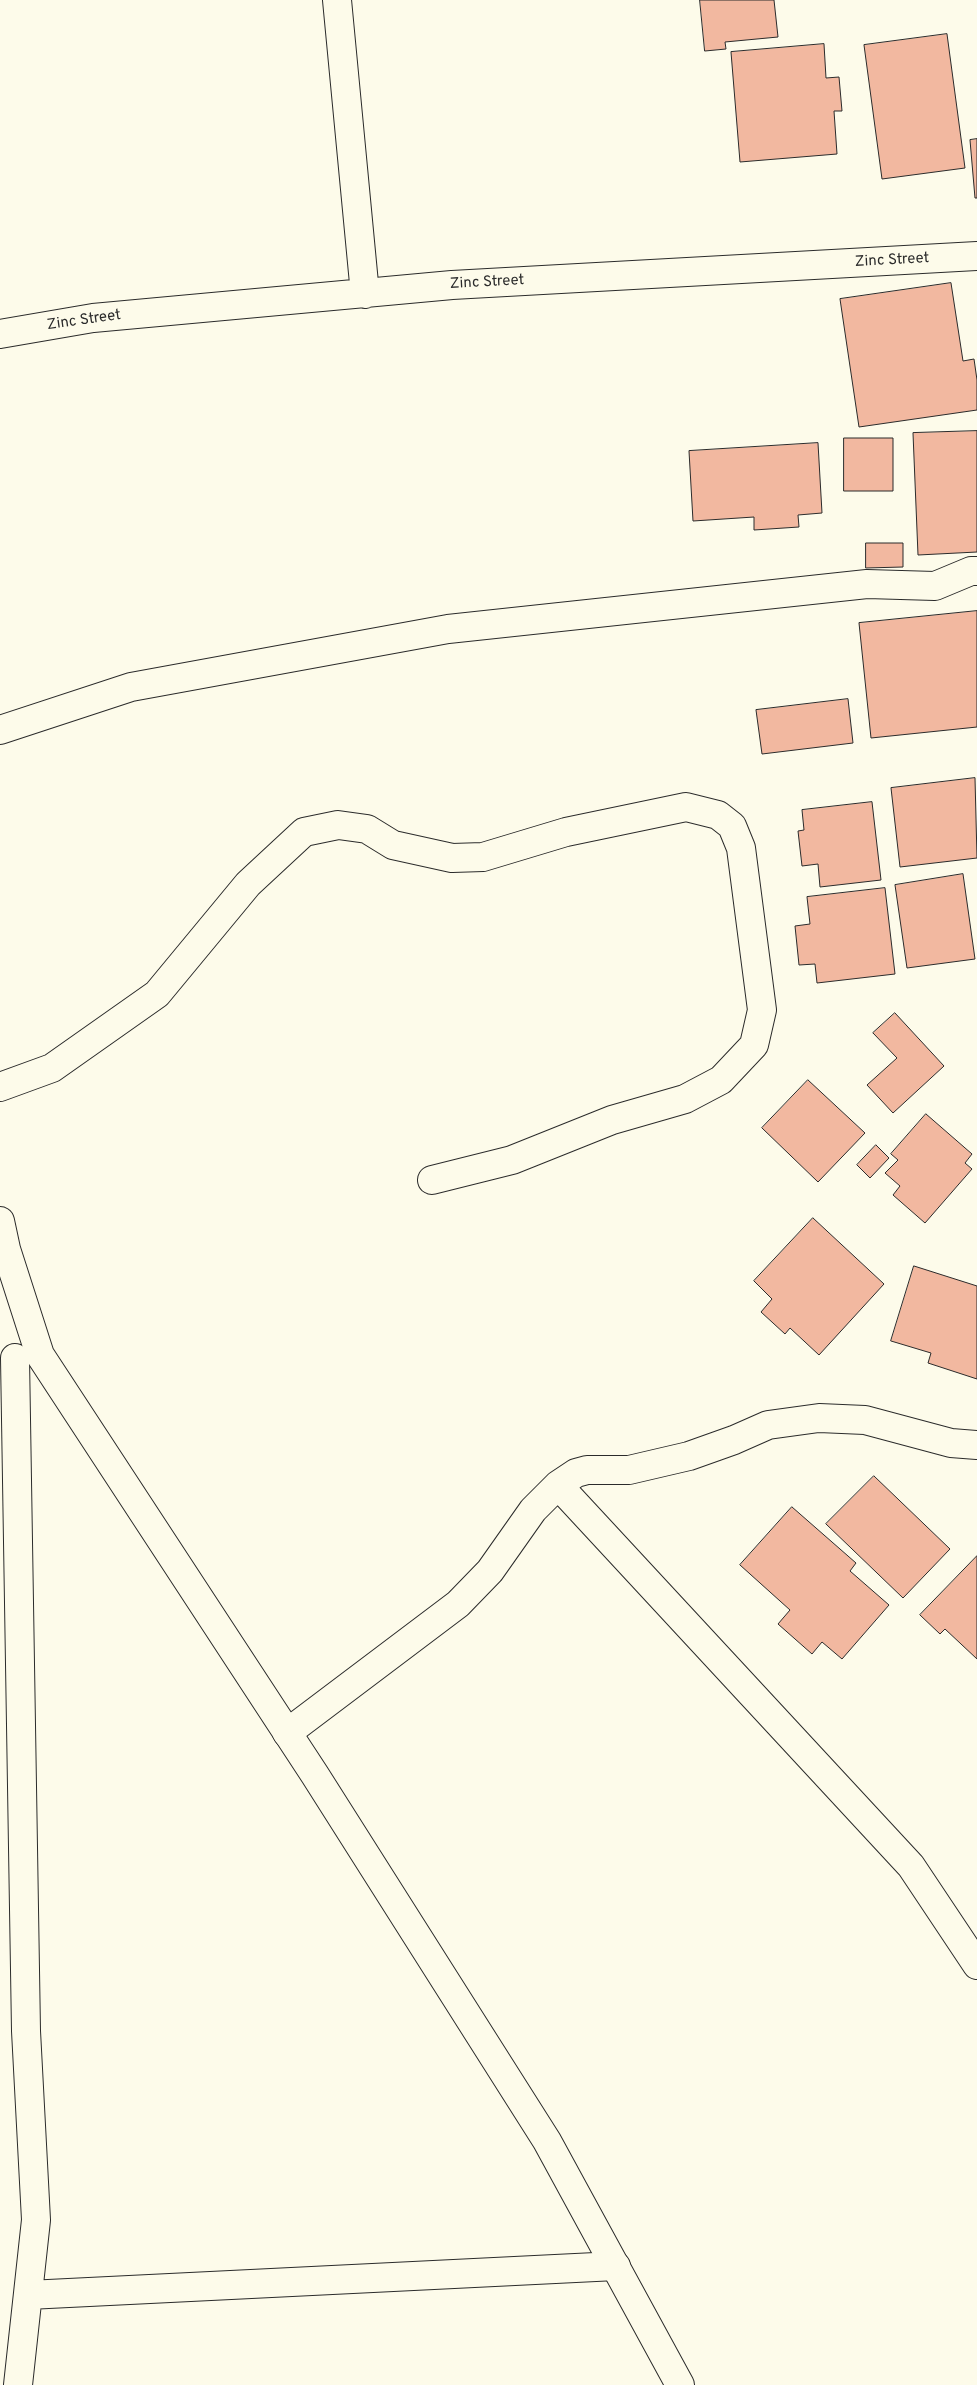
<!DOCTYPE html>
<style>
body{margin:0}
canvas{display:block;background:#fdfbea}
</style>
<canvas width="977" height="2385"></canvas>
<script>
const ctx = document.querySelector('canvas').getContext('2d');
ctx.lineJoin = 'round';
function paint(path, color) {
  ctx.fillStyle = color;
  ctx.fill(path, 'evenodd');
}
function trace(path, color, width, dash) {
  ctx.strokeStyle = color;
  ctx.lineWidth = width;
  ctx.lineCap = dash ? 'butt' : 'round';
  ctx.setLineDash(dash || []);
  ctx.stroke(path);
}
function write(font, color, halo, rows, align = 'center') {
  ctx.font = font + ' Overpass,sans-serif';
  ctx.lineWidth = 4;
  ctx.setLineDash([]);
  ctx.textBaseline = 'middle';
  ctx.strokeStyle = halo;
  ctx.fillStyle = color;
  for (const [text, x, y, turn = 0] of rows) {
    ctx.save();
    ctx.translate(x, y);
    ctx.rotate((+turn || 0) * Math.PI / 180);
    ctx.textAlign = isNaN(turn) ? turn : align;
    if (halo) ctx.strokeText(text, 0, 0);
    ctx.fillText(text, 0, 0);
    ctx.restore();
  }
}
const building = new Path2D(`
 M 700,0 L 774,0 L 778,37 L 725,42 L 726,49 L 705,51 Z
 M 947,34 L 965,168 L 882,179 L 864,45 Z
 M 824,44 L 826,78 L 839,77 L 842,111 L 834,111 L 837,154 L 740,162 L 731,52 Z
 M 977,139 L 977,198 L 975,198 L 970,140 Z
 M 951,283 L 963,361 L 974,359 L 977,380 L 977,410 L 859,427 L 840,299 Z
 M 977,431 L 977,552 L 918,555 L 913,433 Z
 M 844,438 L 893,438 L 893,491 L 844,491 Z
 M 818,443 L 822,513 L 798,515 L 799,527 L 754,530 L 754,517 L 693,521 L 689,451 Z
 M 866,543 L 903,543 L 903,567 L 866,568 Z
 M 977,611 L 977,727 L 871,738 L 859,623 Z
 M 848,699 L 853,743 L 762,754 L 756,710 Z
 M 975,778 L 977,858 L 900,867 L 891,788 Z
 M 872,802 L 881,880 L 820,887 L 818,864 L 802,866 L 798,831 L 804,830 L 802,810 Z
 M 963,874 L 975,959 L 907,968 L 895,885 Z
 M 885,888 L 895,974 L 817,983 L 815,964 L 799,965 L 795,926 L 810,924 L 807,897 Z
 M 895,1013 L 944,1066 L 893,1113 L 867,1085 L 897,1058 L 873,1033 Z
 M 808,1080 L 865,1133 L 818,1182 L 762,1128 Z
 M 926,1114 L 972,1154 L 965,1163 L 972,1169 L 925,1223 L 893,1195 L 900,1186 L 885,1173 L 898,1160 L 891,1154 Z
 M 876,1145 L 889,1158 L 870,1178 L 857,1165 Z
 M 813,1218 L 884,1284 L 819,1355 L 790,1328 L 785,1334 L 761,1312 L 772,1299 L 754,1281 Z
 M 914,1266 L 977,1286 L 977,1379 L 928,1363 L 931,1353 L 891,1341 Z
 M 874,1476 L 950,1549 L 903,1598 L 826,1524 Z
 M 792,1507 L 856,1563 L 850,1571 L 889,1605 L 842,1659 L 822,1642 L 812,1654 L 778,1624 L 790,1610 L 740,1565 Z
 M 977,1556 L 977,1659 L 945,1629 L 940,1634 L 920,1615 Z`);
paint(building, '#f2b8a0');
trace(building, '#2b2b2b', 1);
const street = new Path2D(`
 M 337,0 L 365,294
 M 0,334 L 93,318 L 452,285 L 977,256
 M 0,730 L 131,687 L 448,629 L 867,584 L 935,586 L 971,571 L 977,571
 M 0,1087 L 52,1068 L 157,994 L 248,884 L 304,832 L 338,825 L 367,829 L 393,845 L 452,858 L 483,857 L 566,832 L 686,807 L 718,815 L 732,826 L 741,848 L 762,1010 L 754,1045 L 721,1080 L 685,1099 L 612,1120 L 512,1160 L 432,1180
 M 15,1358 L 26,2031 L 36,2220 L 18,2385
 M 558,1485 L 911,1866 L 977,1965
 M 287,1733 L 458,1604 L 490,1571 L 533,1510 L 558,1485 L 576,1473 L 587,1470 L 629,1470 L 689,1456 L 734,1440 L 768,1425 L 819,1418 L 865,1420 L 951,1443 L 977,1445
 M 28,2295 L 616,2266`);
const secondary = new Path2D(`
 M 0,1221 L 6,1249 L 40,1355 L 315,1775 L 547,2141 L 680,2385`);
trace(street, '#2b2b2b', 30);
trace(secondary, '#2b2b2b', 30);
trace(street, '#fdfbea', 28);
trace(secondary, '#fdfbea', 28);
write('15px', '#2b2b2b', '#fdfbea', [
 ["Zinc Street",892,261,-3],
 ["Zinc Street",487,283,-3],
 ["Zinc Street",84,321,-8]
]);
</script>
